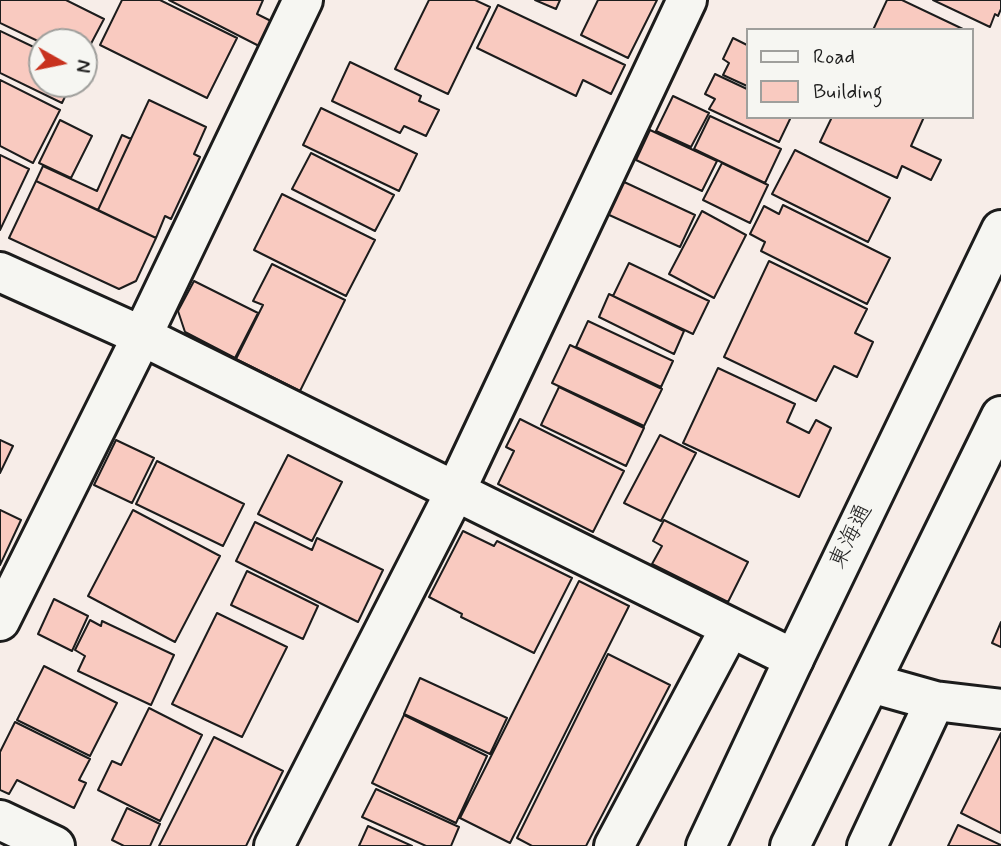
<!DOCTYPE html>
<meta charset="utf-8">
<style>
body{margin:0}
#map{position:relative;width:1001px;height:846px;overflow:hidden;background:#f7ede8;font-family:Mynerve,sans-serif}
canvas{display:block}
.legend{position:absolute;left:746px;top:28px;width:228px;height:91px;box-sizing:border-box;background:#f6f6f2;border:2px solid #9f9f9c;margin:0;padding:9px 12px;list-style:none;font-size:21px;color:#1c1c1c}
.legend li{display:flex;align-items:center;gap:14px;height:35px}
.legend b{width:35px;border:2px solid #9f9f9c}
.north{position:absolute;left:28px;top:28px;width:70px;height:70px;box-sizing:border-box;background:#f6f6f2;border:2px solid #9f9f9c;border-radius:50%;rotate:99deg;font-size:19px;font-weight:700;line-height:28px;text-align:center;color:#1c1c1c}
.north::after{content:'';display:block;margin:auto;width:24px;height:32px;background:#c8321e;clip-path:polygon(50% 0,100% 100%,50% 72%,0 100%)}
</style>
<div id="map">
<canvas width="1001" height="846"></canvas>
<ul class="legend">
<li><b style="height:9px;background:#f6f6f2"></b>Road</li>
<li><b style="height:19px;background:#f9cac0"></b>Building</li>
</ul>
<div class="north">N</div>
</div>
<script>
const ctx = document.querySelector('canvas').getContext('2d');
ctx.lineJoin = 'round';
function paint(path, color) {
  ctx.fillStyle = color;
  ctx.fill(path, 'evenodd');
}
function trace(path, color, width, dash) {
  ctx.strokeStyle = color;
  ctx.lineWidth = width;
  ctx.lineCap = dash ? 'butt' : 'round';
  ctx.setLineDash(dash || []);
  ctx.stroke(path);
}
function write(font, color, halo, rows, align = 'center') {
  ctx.font = font + ' Mynerve,"Klee One",sans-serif';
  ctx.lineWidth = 7;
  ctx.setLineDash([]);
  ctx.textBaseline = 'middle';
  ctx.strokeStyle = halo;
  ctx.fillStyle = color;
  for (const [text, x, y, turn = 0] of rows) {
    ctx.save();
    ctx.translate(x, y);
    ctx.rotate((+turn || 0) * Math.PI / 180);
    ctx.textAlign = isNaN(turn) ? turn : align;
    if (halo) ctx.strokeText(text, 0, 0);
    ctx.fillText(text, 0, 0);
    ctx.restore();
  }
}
const building = new Path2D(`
 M 0,0 L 66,0 L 104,19 L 84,57 L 84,42 L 42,43 L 0,23 Z
 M 122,0 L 160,0 L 237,38 L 207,98 L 100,45 Z
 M 169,0 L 263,0 L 257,14 L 271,21 L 259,46 Z
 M 429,0 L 475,0 L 490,7 L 448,94 L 395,69 Z
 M 535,0 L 560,0 L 556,9 Z
 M 598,0 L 657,0 L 628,58 L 581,35 Z
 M 887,0 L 902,0 L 965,30 L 873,30 Z
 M 933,0 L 1001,0 L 1001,9 L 998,16 L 995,14 L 990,27 Z
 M 498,5 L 625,65 L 611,94 L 583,80 L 576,96 L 477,48 Z
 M 0,31 L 42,51 L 42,84 L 71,84 L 62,103 L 0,73 Z
 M 733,38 L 747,45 L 747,86 L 723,75 L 729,63 L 723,59 Z
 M 350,62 L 421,96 L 419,101 L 439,110 L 426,136 L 404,126 L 400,133 L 332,101 Z
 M 715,74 L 747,89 L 747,117 L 791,117 L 779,142 L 709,109 L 715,99 L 705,94 Z
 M 0,80 L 60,110 L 33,163 L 0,146 Z
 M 673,96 L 709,113 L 691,147 L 656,131 Z
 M 149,100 L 206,127 L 194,154 L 200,157 L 171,219 L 165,216 L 156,238 L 98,210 Z
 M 321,108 L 417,154 L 399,191 L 303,145 Z
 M 710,116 L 781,149 L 765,183 L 694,149 Z
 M 832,117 L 924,117 L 911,146 L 941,160 L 931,180 L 902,166 L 897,178 L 820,142 Z
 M 60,120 L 92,136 L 71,178 L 39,163 Z
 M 650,130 L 717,161 L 702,191 L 636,160 Z
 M 122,135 L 131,139 L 98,210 L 36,181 L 43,166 L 97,191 Z
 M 795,150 L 890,198 L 868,242 L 772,194 Z
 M 311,153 L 394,195 L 375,231 L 292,189 Z
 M 0,155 L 29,169 L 0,230 Z
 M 722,163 L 768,185 L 750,223 L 703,200 Z
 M 36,181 L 156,238 L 136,281 L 119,289 L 9,238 Z
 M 622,181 L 695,215 L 680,247 L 607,214 Z
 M 282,194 L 375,240 L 346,296 L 254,250 Z
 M 783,205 L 890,258 L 867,304 L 761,251 L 765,242 L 750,234 L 764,206 L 779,214 Z
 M 702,211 L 746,235 L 714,298 L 669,274 Z
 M 769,261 L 867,309 L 855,333 L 873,342 L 857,377 L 834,366 L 816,401 L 724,357 Z
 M 629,263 L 709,301 L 693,334 L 613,296 Z
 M 272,264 L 345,300 L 300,391 L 236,359 L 263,305 L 253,301 Z
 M 194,281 L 258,313 L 235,358 L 185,332 L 178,311 Z
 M 609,294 L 684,331 L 674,354 L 599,317 Z
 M 588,321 L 673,361 L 661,387 L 576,347 Z
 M 570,345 L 662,389 L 644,426 L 552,383 Z
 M 718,368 L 795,404 L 787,422 L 809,433 L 816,420 L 831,428 L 799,497 L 683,443 Z
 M 559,387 L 644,428 L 626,466 L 541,425 Z
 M 520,419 L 624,471 L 593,532 L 498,484 L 514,451 L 506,447 Z
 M 660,435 L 696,453 L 661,521 L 624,503 Z
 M 0,440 L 13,446 L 0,473 Z
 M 116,440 L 154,458 L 132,503 L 94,485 Z
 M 288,455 L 342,482 L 312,541 L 258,514 Z
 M 157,461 L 244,504 L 223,546 L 136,504 Z
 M 0,510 L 21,520 L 0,565 Z
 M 133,510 L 220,556 L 175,642 L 88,596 Z
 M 664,520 L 748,562 L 728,602 L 652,564 L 662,546 L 653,541 Z
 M 255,522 L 312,550 L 317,538 L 383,570 L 358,622 L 236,561 Z
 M 463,531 L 494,546 L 497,541 L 572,578 L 534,653 L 461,617 L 462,614 L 429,597 Z
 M 247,571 L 318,606 L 303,639 L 231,605 Z
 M 579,581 L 629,606 L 510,843 L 460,818 Z
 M 54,599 L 88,616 L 72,651 L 38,634 Z
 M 217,613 L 287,647 L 242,737 L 172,704 Z
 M 90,620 L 101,626 L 102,621 L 174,655 L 151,705 L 78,671 L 85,656 L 75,650 Z
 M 1001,622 L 1001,647 L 992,643 Z
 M 608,654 L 670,685 L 586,846 L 532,846 L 517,838 Z
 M 44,666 L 117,703 L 90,756 L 17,720 Z
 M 420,678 L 507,718 L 490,754 L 404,714 Z
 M 149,708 L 202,735 L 160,821 L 98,790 L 112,761 L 121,765 Z
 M 404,715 L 487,756 L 456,823 L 372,783 Z
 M 15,722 L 90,759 L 79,780 L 86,783 L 74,808 L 17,780 L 9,794 L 0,790 L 0,752 Z
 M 1001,733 L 1001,833 L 961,813 Z
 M 214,737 L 283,771 L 246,846 L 159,846 Z
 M 376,789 L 459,827 L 451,846 L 426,846 L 362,817 Z
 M 127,808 L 160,824 L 150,846 L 124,846 L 112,840 Z
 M 958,825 L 1001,845 L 1001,846 L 948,846 Z
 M 368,826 L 412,846 L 359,846 Z`);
paint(building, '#f9cac0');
trace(building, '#1c1c1c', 2);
const minor = new Path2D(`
 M 0,272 L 142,336 L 794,659
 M 0,621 L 142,336 L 303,0
 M 871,683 L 935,701 L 1001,709
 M 0,820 L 55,846
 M 274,846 L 455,492 L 687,0
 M 614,846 L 730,628
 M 867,846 L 935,701`);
const primary = new Path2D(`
 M 706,846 L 794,659 L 1001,230
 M 790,846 L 1001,416`);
trace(minor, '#1c1c1c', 44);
trace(primary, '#1c1c1c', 44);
trace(minor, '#f6f6f2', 38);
trace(primary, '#f6f6f2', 38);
write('23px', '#1c1c1c', '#f6f6f2', [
 ["東海通",852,537,-64]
]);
</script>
